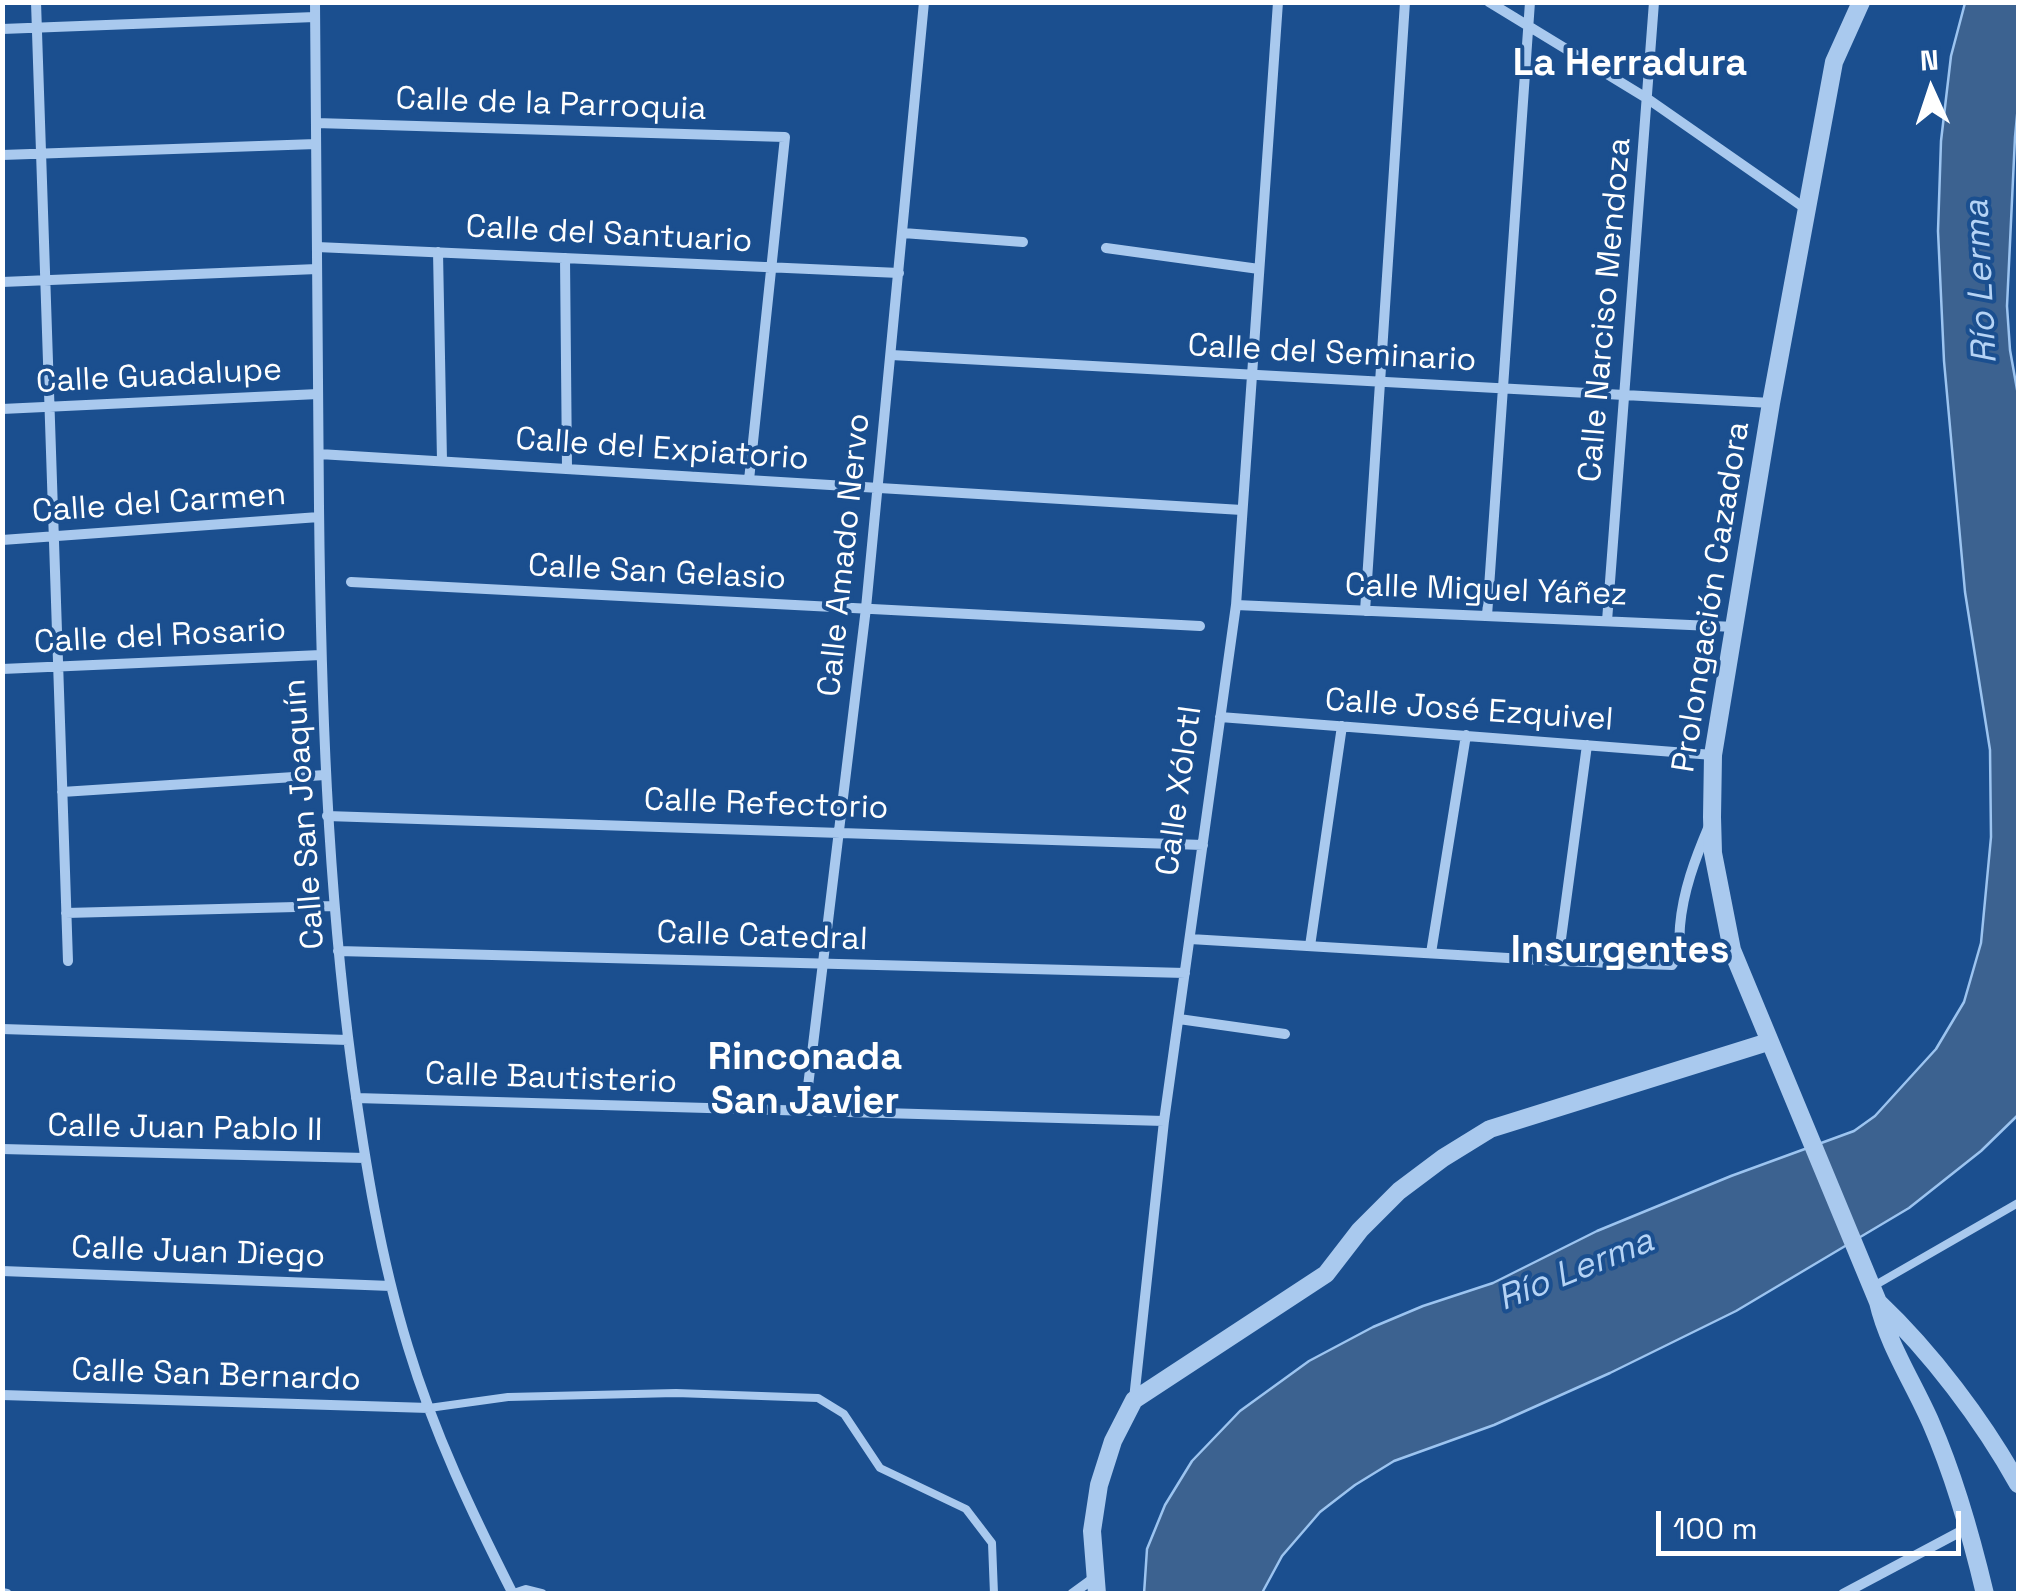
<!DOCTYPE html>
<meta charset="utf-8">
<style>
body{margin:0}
#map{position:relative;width:2021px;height:1596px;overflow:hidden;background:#1b4f8f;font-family:"Space Grotesk",sans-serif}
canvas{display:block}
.frame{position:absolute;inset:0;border:5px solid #fff;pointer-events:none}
.north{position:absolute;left:1881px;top:40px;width:100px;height:100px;-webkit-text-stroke:8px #1b4f8f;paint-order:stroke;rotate:357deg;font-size:28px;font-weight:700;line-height:40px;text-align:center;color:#fff}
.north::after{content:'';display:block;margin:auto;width:35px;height:45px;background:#fff;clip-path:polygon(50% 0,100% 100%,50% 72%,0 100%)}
.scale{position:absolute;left:1656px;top:1511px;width:305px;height:45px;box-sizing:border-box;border:5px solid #fff;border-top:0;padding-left:12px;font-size:30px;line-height:35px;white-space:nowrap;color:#fff;-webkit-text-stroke:8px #1b4f8f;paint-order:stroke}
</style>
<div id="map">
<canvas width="2021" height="1596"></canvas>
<div class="frame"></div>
<div class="north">N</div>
<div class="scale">100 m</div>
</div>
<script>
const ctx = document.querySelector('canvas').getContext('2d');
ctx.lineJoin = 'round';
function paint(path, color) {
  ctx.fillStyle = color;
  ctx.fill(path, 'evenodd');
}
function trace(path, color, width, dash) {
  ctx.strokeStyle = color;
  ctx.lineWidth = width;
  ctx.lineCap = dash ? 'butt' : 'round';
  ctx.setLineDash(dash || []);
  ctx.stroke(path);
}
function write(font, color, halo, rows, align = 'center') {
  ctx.font = font + ' "Space Grotesk",sans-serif';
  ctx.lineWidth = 8;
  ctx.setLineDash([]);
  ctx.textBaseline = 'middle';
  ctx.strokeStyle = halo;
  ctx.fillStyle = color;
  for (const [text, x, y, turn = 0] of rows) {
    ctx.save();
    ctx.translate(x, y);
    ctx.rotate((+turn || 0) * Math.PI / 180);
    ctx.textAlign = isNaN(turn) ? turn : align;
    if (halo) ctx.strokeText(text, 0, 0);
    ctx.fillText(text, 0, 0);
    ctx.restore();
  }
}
const water = new Path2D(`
 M 1965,3 L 2018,3 L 2018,105 L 2015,137 L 2007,306 L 2010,350 L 2018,395 L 2018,1115 L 1981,1151 L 1909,1208 L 1736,1311 L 1610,1373 L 1494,1425 L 1394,1461 L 1355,1485 L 1320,1512 L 1282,1556 L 1262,1593 L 1144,1594 L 1147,1549 L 1165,1505 L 1192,1461 L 1240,1411 L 1309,1361 L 1373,1327 L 1423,1306 L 1493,1283 L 1597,1231 L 1731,1176 L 1854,1131 L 1875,1116 L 1936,1049 L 1964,1002 L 1981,943 L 1991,837 L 1990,750 L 1965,592 L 1944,361 L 1938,231 L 1941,141 L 1951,56 Z`);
paint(water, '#3c6290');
trace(water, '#9cc4f0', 2.5);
trace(new Path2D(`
 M 1872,1287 L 2018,1203
 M 429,1408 L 508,1397 L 676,1393 L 818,1398 L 844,1414 L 880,1468 L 966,1509 L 992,1543 L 994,1594`), '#a9c9ee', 8);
trace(new Path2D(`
 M 36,2 L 68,961
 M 315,2 C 316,171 318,339 319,507 C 321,695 327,881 352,1068 C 365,1162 380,1256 408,1347 C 434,1433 472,1513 513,1594
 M 1489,2 L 1648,99 L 1806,209
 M 2,29 L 315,17
 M 316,123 L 785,137 L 749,480
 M 2,155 L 316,144
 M 903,233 L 1023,242
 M 317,247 L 899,273
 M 1106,248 L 1259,269
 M 438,252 L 442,461
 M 565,258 L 567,469
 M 2,282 L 317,269
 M 891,355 L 1771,403
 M 2,409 L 318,394
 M 319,454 L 1242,510
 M 2,540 L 319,517
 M 351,582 L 1200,626
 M 1236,605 L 1735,627
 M 1365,611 L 1405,2
 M 1487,616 L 1530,2
 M 1607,621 L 1654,2
 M 2,669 L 321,655
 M 1220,717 L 1713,755
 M 62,792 L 325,775
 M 327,816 L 1203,845
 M 66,913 L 334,906
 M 1190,939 L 1558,961 L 1672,965 C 1681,954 1679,940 1680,926 C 1683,891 1695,859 1709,826
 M 1310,946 L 1342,726
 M 338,951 L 1185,973
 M 1431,953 L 1466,735
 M 1558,961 L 1587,745
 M 1179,1019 L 1285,1034
 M 2,1029 L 348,1040
 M 356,1098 L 1164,1121
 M 805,1111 L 866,608 L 924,2
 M 2,1149 L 365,1158
 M 2,1271 L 391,1286
 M 2,1395 L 429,1408
 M 1134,1399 L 1164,1121 L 1236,605 L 1278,2
 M 2,1593 L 7,1594
 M 514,1594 L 526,1590 L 542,1594
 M 1072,1594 L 1094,1578
 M 1843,1594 L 1969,1527`), '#a9c9ee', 10);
trace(new Path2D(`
 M 1861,2 L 1834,62 L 1771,403 L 1713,755 L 1712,817 L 1713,853 L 1732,950 L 1878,1302 C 1888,1345 1913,1382 1931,1423 C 1955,1478 1971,1535 1985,1594
 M 1878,1302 C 1931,1352 1983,1421 2018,1484
 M 1097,1594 L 1092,1531 L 1099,1485 L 1113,1441 L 1134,1400 L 1326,1274 L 1360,1230 L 1399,1191 L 1443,1158 L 1490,1129 L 1768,1042`), '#a9c9ee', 18);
write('32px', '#fff', '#1b4f8f', [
 ["Calle de la Parroquia",551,105,2],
 ["Calle del Santuario",609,235,3],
 ["Calle Narciso Mendoza",1606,310,-85],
 ["Calle del Seminario",1332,354,3],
 ["Calle Guadalupe",159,377,-3],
 ["Calle del Expiatorio",662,450,4],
 ["Calle del Carmen",159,504,-4],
 ["Calle Amado Nervo",845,555,-84],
 ["Calle San Gelasio",657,573,3],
 ["Calle Miguel Yáñez",1486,591,2],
 ["Prolongación Cazadora",1712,597,-81],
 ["Calle del Rosario",160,637,-3],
 ["Calle José Ezquivel",1469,711,4],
 ["Calle Xólotl",1180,791,-82],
 ["Calle Refectorio",766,805,2],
 ["Calle San Joaquín",305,814,-94],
 ["Calle Catedral",762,937,2],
 ["Calle Bautisterio",551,1079,2],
 ["Calle Juan Pablo II",185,1129,1],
 ["Calle Juan Diego",198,1253,2],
 ["Calle San Bernardo",216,1376,2]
]);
write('italic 35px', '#b5d3f5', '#1b4f8f', [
 ["Río Lerma",1982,282,-93],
 ["Río Lerma",1576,1271,-22]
]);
write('bold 38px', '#fff', '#1b4f8f', [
 ["La Herradura",1630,65],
 ["Insurgentes",1620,952],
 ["Rinconada",805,1059],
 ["San Javier",805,1103]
]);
</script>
